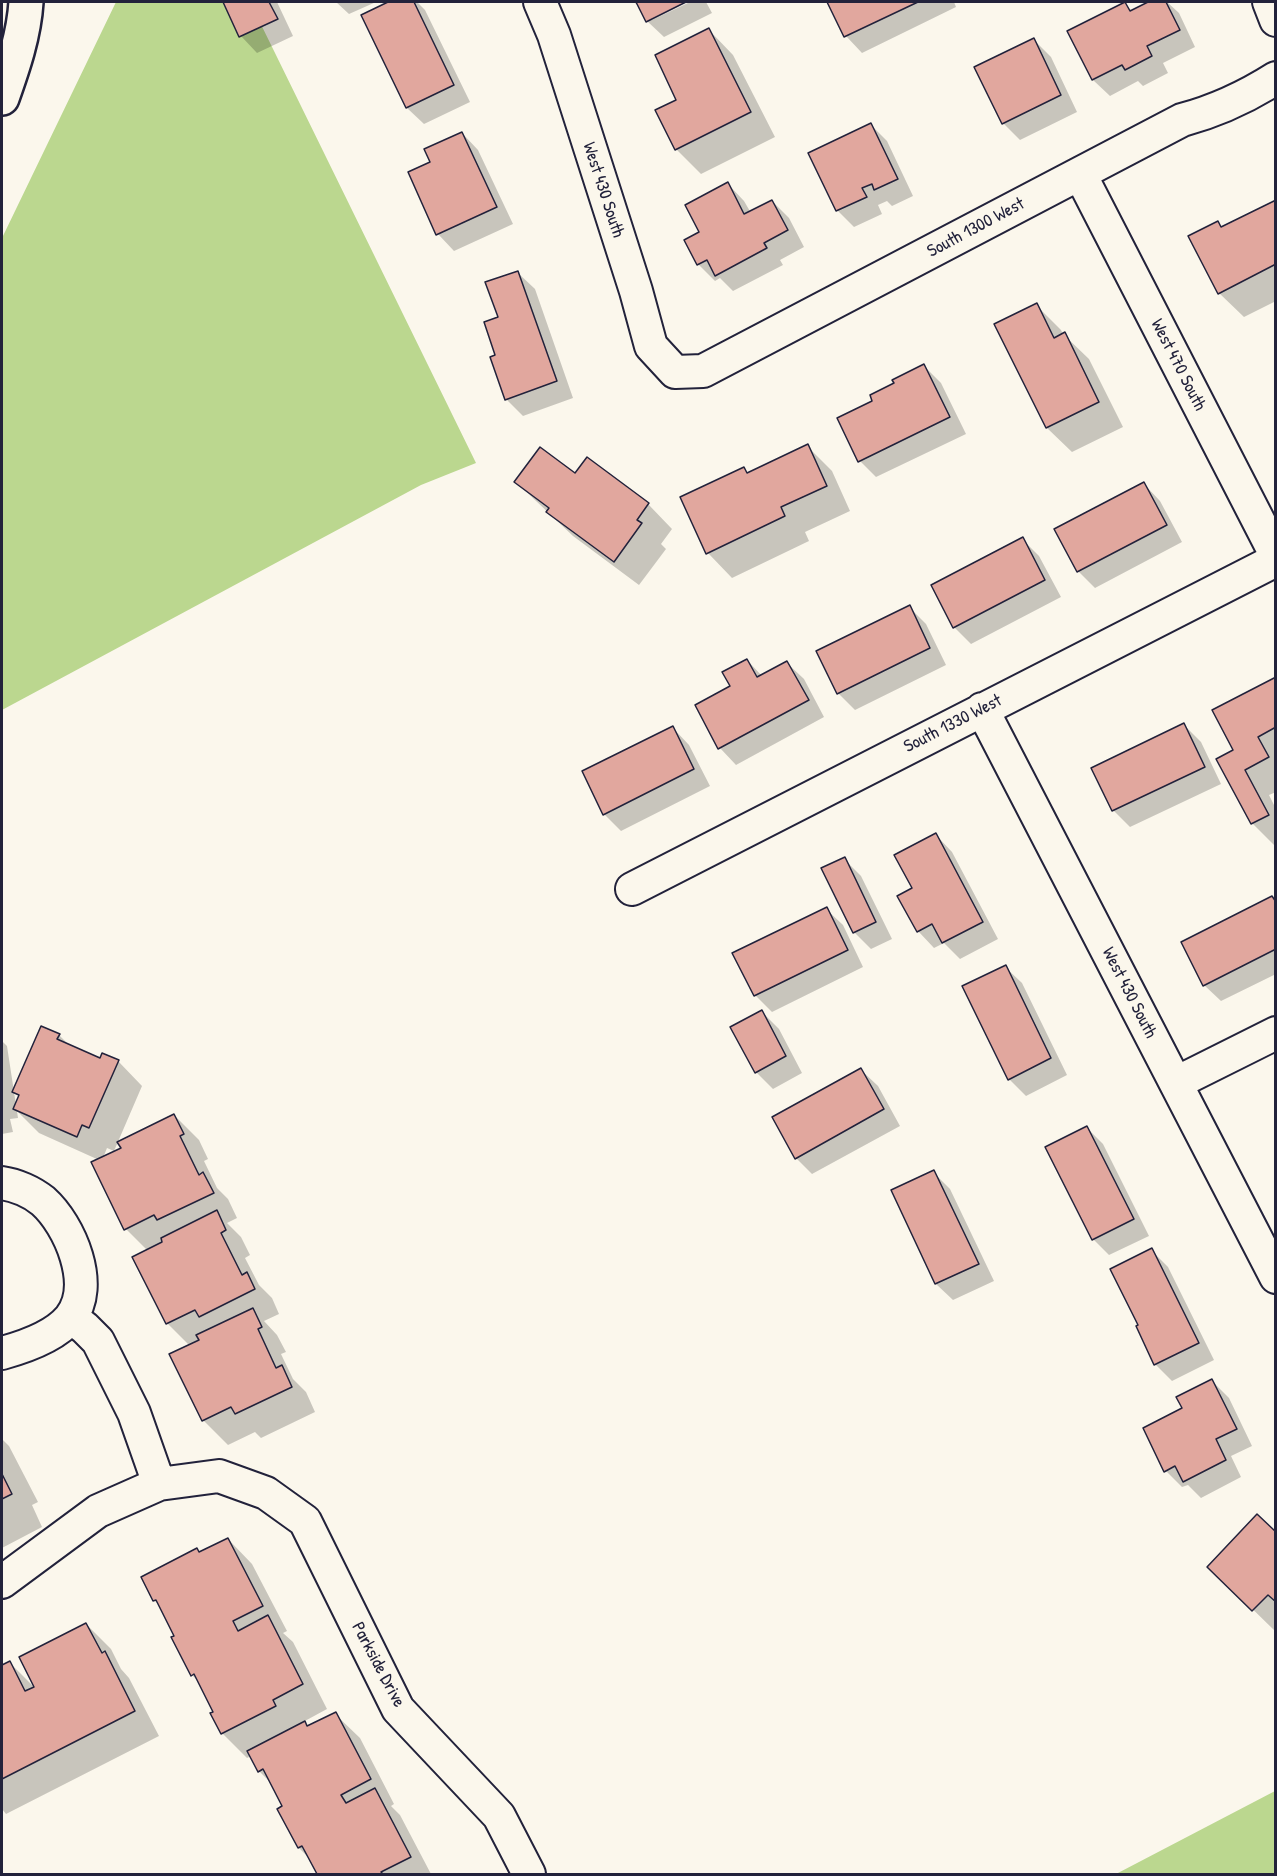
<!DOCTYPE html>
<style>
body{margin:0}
#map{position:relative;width:1277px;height:1876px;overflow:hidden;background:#fbf7ec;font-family:"Patrick Hand",sans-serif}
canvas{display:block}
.frame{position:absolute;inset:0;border:3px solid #22223b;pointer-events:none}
</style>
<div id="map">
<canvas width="1277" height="1876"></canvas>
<div class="frame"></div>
</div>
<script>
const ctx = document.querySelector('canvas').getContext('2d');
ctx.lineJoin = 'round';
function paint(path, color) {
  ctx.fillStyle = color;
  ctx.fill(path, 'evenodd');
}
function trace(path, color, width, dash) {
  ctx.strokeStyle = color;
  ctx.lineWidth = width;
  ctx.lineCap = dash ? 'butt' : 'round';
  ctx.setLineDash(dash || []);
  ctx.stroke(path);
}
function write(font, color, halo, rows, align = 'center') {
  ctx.font = font + ' "Patrick Hand",sans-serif';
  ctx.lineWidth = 5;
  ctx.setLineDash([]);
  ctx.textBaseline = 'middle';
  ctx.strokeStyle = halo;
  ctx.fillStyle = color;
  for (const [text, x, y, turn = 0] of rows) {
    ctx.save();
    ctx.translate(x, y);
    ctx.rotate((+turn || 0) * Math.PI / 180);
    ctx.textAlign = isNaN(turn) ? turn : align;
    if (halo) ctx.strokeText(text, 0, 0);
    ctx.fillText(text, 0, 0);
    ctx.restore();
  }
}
paint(new Path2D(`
 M 116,2 L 250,2 L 476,463 L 421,485 L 2,710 L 2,238 Z
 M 1275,1791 L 1275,1874 L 1116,1874 Z`), '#bbd78f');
paint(new Path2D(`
 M 224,2 L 277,2 L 293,36 L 257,53 L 241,36 Z
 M 336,2 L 376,2 L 349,14 Z
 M 391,2 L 417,2 L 425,10 L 470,102 L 424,124 L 407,108 L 363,15 Z
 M 634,2 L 683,2 L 652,17 L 652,20 L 690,2 L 706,2 L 712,13 L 664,37 L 647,21 L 642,10 Z
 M 829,2 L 954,2 L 956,7 L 862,53 L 846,36 Z
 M 1152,2 L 1167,2 L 1179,13 L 1195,47 L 1163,63 L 1168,73 L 1143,86 L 1138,81 L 1110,96 L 1093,80 L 1125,4 L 1132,11 Z
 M 709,30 L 733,55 L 775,137 L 701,174 L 676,149 L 678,100 Z
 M 1034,40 L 1051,57 L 1077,112 L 1020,140 L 1003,123 Z
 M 871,125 L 887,141 L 913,196 L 892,206 L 887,201 L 878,205 L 882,214 L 854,227 L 838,211 L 810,153 Z
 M 462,133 L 478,150 L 513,224 L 454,251 L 438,234 L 410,173 L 432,163 Z
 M 728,184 L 744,201 L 751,213 L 772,201 L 789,218 L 804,247 L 780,260 L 783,265 L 733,291 L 720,278 L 715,281 L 698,264 L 701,233 Z
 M 1276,202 L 1276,301 L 1244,317 L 1219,293 L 1218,223 L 1223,228 Z
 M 518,273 L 535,289 L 573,398 L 523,416 L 506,399 L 497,356 L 499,318 Z
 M 1036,305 L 1061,330 L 1063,334 L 1089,359 L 1123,427 L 1072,452 L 1047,428 Z
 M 924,366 L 941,383 L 966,434 L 876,477 L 860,461 L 874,402 L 896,384 Z
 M 807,446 L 832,471 L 850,511 L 805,532 L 809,541 L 732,578 L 708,553 L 682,498 L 743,468 L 749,474 Z
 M 575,475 L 648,504 L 672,529 L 661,544 L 666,549 L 639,585 L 573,536 L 516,482 Z
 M 1144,484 L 1160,501 L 1182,542 L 1095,588 L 1078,571 Z
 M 1022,539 L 1039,556 L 1061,597 L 971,644 L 955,628 L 933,586 Z
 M 909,607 L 926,624 L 946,665 L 855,710 L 838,693 Z
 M 747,660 L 762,676 L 787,663 L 804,679 L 824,717 L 736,765 L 720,748 L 732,687 Z
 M 1276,678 L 1276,792 L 1269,795 L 1276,809 L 1276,847 L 1252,823 L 1218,759 L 1235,751 Z
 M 1184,725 L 1201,742 L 1221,784 L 1130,827 L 1114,811 L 1093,768 Z
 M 673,728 L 689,745 L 710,786 L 621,831 L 604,814 Z
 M 936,835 L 952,852 L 998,939 L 960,959 L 944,943 L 934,948 L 918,931 L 914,889 Z
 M 844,859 L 861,876 L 892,939 L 871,949 L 854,932 Z
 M 1272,898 L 1276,901 L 1276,974 L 1221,1001 L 1204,985 Z
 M 826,909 L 843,925 L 863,967 L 772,1012 L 755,995 Z
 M 1005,967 L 1022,983 L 1067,1075 L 1026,1096 L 1009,1079 Z
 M 762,1012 L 779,1029 L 802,1073 L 773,1089 L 756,1072 Z
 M 59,1035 L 71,1047 L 101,1060 L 118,1061 L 142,1086 L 114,1151 L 107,1148 L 103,1158 L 123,1148 L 174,1115 L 199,1140 L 208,1159 L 204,1161 L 217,1188 L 228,1199 L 237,1218 L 227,1223 L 241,1237 L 250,1255 L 245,1258 L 259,1285 L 272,1298 L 279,1314 L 264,1321 L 277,1335 L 286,1352 L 281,1354 L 293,1379 L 306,1392 L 315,1412 L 261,1438 L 255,1432 L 228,1445 L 203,1420 L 190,1346 L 167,1323 L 148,1251 L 126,1229 L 99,1160 L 39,1133 L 17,1111 L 18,1118 L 10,1119 L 13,1132 L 2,1134 L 2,1041 L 7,1046 L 16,1105 L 20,1097 L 14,1092 Z
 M 861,1070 L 878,1086 L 900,1126 L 812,1174 L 796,1158 Z
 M 1087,1128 L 1103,1144 L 1149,1236 L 1109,1255 L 1093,1239 Z
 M 933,1172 L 950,1189 L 994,1281 L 953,1300 L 936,1284 L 893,1191 Z
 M 1151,1250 L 1168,1267 L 1214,1360 L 1172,1381 L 1155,1364 Z
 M 1212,1381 L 1229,1398 L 1252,1446 L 1231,1456 L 1241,1477 L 1201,1498 L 1188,1485 L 1182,1487 L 1166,1471 L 1184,1409 Z
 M 2,1439 L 9,1446 L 38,1502 L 32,1505 L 42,1527 L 2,1548 Z
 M 1276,1534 L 1276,1632 L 1234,1591 Z
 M 228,1539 L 252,1564 L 287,1631 L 283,1633 L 293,1642 L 327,1709 L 303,1722 L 308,1727 L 335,1714 L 360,1738 L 394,1804 L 391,1806 L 400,1815 L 431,1874 L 319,1874 L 311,1860 L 299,1848 L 284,1807 L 272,1784 L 259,1771 L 251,1756 L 247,1758 L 222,1733 L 212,1714 L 215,1712 L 200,1683 L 192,1675 L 176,1636 L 161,1607 L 154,1600 L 200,1553 Z
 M 86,1624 L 111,1649 L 121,1669 L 129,1678 L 159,1736 L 6,1814 L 2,1809 L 2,1667 L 10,1663 L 36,1689 Z`), '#0003');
const building = new Path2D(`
 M 223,2 L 269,2 L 278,19 L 239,37 Z
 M 388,2 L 414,2 L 454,85 L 406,108 L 361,15 Z
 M 636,2 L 686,2 L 646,22 Z
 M 827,2 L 918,2 L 844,37 Z
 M 1125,2 L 1130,11 L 1148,2 L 1166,2 L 1180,30 L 1147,46 L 1152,56 L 1125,70 L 1122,65 L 1092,80 L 1067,31 Z
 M 709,28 L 751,112 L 675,150 L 655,110 L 676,100 L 655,55 Z
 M 1034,38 L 1061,95 L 1002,124 L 974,67 Z
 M 871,123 L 898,179 L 874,190 L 872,184 L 862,188 L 867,197 L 836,211 L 808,153 Z
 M 462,132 L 497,207 L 436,235 L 408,172 L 430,162 L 424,149 Z
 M 728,182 L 744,214 L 772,200 L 788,230 L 764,243 L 767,248 L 715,276 L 707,260 L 697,265 L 684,240 L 699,232 L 685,205 Z
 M 1276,200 L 1276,264 L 1218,294 L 1188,236 L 1218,221 L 1221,227 Z
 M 518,271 L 557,381 L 505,400 L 490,357 L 495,355 L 484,322 L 498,317 L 485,282 Z
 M 1037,303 L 1054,338 L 1065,332 L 1099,402 L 1046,428 L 994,324 Z
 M 924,364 L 950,417 L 858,462 L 837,418 L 872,401 L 870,395 L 894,383 L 892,380 Z
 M 808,444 L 827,486 L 781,507 L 785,516 L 706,554 L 680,497 L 744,467 L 747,473 Z
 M 540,447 L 575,473 L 587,457 L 649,503 L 637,520 L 642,523 L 614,562 L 546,512 L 549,508 L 514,482 Z
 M 1144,482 L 1167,525 L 1077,572 L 1054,529 Z
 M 1023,537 L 1045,580 L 953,628 L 931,585 Z
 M 910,605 L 930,648 L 837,694 L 816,651 Z
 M 747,659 L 757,677 L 787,661 L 809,700 L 718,749 L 695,705 L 730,686 L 722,672 Z
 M 1276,677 L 1276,727 L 1258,737 L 1269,757 L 1245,770 L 1269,815 L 1251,824 L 1216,759 L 1233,750 L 1212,710 Z
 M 1184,723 L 1205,767 L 1112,811 L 1091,768 Z
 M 673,726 L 694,769 L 603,815 L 582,771 Z
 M 936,833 L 983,922 L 942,943 L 932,924 L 917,932 L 897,896 L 912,888 L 894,855 Z
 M 845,857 L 876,922 L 853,933 L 821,868 Z
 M 1272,896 L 1276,902 L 1276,949 L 1203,986 L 1181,942 Z
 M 827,907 L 848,950 L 754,996 L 732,953 Z
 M 1006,965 L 1051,1058 L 1008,1080 L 962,986 Z
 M 762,1010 L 786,1056 L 755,1073 L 730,1027 Z
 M 41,1026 L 60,1034 L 57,1039 L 100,1058 L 102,1053 L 119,1060 L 89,1128 L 82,1125 L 77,1137 L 13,1109 L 19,1095 L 12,1092 Z
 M 861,1068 L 884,1109 L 795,1159 L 772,1117 Z
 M 174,1114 L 184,1134 L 180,1136 L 199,1175 L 203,1172 L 214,1193 L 157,1220 L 154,1215 L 124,1230 L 91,1162 L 121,1148 L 117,1142 Z
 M 1087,1126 L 1134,1219 L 1092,1240 L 1045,1147 Z
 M 934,1170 L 979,1264 L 935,1284 L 891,1190 Z
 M 217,1210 L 226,1230 L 221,1233 L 242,1275 L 247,1272 L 255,1289 L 199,1317 L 195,1310 L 166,1324 L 132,1257 L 162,1242 L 161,1238 Z
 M 1152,1248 L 1199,1343 L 1154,1365 L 1136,1326 L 1138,1325 L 1110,1269 Z
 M 253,1308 L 262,1327 L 258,1329 L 276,1368 L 282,1365 L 292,1387 L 235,1414 L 231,1407 L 202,1421 L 169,1354 L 199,1340 L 196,1335 Z
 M 1212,1379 L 1237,1429 L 1216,1439 L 1226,1460 L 1183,1482 L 1175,1466 L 1164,1472 L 1143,1428 L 1182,1408 L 1176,1397 Z
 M 2,1474 L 12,1494 L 2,1499 Z
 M 1257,1514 L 1276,1532 L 1276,1602 L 1268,1595 L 1252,1611 L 1207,1567 Z
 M 228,1538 L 263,1606 L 233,1621 L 238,1631 L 268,1615 L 303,1684 L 273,1700 L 276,1706 L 221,1734 L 210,1713 L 213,1712 L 194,1674 L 191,1676 L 171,1637 L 174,1636 L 156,1600 L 153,1601 L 141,1577 L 197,1548 L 199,1552 Z
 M 86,1623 L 102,1653 L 105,1651 L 135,1711 L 2,1779 L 2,1665 L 10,1661 L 25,1691 L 34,1687 L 19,1657 Z
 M 336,1712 L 371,1779 L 341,1795 L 346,1803 L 375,1788 L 411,1857 L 381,1872 L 383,1874 L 317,1874 L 302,1846 L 298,1848 L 277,1809 L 282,1806 L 263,1769 L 258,1772 L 247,1751 L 305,1721 L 307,1726 Z`);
paint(building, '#e1a79e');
trace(building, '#22223b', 1.5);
const minor = new Path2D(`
 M 540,2 L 554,35 L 636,291 L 651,346 L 675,372 L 703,371 L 1182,120 C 1216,111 1246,97 1276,78
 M 1269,2 L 1276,20
 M 1080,174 L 1276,555
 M 982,709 L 1276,1277
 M 632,889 L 1276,560
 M 1176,1083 L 1276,1033
 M 2,1183 C 16,1185 32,1192 43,1201 C 70,1225 96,1286 70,1318 C 55,1336 24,1347 2,1353
 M 71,1317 L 85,1328 L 98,1341 L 134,1413 L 159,1484
 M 2,1582 L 98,1511 L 159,1484 L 219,1476 L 266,1493 L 305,1521 L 398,1709 L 499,1816 L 529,1874`);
const motorway = new Path2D(`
 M 2,98 C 13,67 24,35 26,2`);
trace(minor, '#22223b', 36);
trace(motorway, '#22223b', 38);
trace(minor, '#fbf7ec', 32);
trace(motorway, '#fbf7ec', 33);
write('18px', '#22223b', '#fbf7ec', [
 ["West 430 South",603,190,72],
 ["South 1300 West",976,228,-28],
 ["West 470 South",1178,365,63],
 ["South 1330 West",953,724,-27],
 ["West 430 South",1129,993,63],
 ["Parkside Drive",378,1665,62]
]);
</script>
